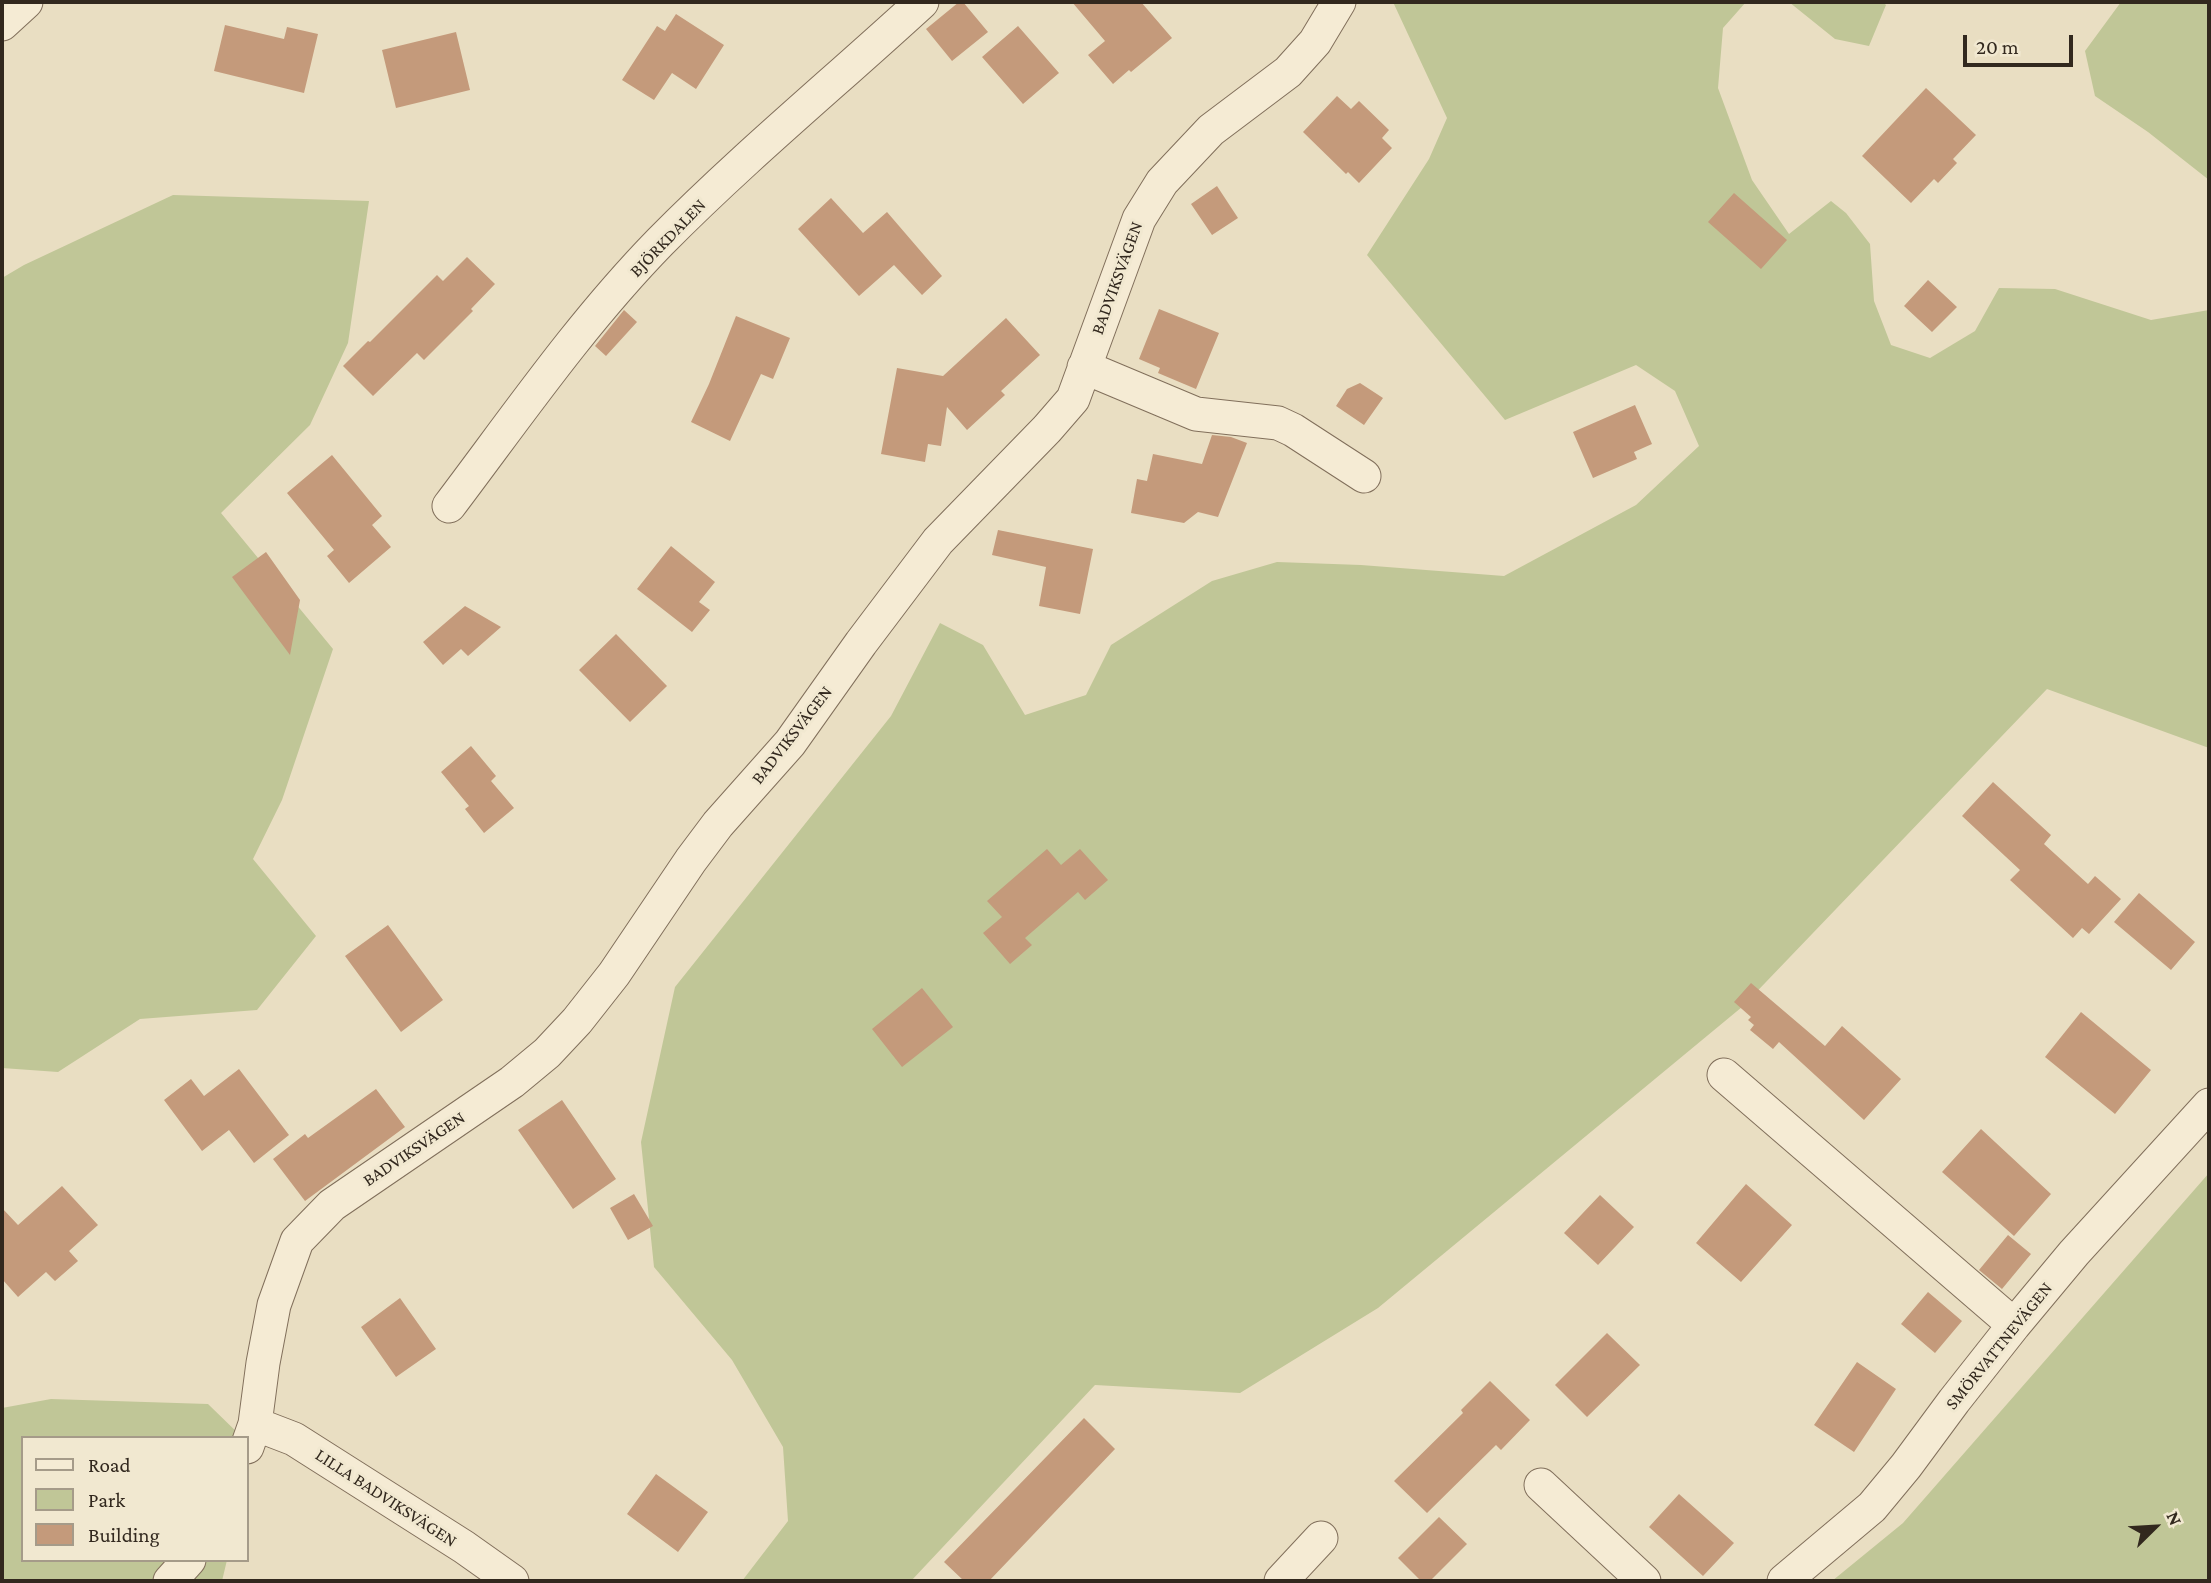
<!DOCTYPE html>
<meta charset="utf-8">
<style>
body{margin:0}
#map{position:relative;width:2211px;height:1583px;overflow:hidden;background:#e9dec2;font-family:"Crimson Pro",serif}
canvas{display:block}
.frame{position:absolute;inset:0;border:4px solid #32281e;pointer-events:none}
.legend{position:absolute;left:21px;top:1436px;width:228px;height:126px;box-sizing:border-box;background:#f1e8d0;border:2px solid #a59b89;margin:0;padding:9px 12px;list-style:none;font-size:21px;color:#32281e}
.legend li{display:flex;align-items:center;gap:14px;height:35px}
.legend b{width:35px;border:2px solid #a59b89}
.north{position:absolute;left:2120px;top:1492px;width:70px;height:70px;-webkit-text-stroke:5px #f1e8d0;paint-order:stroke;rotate:66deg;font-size:19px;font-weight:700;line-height:28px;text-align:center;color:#32281e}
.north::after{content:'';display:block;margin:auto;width:24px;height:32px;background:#32281e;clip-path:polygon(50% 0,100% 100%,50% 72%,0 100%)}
.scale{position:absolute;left:1963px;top:35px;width:110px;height:32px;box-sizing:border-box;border:4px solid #32281e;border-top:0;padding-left:9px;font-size:21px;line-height:24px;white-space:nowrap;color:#32281e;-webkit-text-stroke:5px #f1e8d0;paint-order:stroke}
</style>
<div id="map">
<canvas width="2211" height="1583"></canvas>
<div class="frame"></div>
<ul class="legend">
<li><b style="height:9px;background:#f5ebd4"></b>Road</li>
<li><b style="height:19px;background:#c0c697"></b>Park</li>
<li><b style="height:19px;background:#c49a7b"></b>Building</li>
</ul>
<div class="north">N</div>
<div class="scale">20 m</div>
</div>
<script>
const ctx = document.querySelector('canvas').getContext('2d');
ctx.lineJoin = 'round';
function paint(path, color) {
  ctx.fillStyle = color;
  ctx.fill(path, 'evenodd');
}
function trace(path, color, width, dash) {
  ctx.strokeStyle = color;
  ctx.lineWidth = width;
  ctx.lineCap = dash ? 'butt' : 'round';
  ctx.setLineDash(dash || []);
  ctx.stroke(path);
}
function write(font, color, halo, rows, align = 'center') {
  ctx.font = font + ' "Crimson Pro",serif';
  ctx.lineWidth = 6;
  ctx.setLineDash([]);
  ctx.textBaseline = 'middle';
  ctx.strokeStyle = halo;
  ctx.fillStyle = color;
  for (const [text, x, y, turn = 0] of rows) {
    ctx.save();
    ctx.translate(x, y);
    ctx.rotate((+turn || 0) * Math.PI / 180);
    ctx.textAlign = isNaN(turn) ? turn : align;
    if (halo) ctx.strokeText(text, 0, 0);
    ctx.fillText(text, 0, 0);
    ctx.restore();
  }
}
paint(new Path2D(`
 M 1393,2 L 1746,2 L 1723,28 L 1718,88 L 1752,180 L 1789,234 L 1831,201 L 1846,213 L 1870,244 L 1874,301 L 1891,345 L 1930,358 L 1975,331 L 1999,288 L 2055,289 L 2151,320 L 2209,310 L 2209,748 L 2047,689 L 1742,1007 L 1378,1308 L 1240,1393 L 1095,1385 L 911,1581 L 742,1581 L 788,1521 L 783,1447 L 732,1360 L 654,1267 L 641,1142 L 675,987 L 891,716 L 940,623 L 983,645 L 1025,715 L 1086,695 L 1111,645 L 1212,581 L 1277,562 L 1361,565 L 1504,576 L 1636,505 L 1699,446 L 1675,391 L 1636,365 L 1505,420 L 1367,255 L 1429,159 L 1447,118 Z
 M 1789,2 L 1883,2 L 1886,5 L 1869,46 L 1835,39 Z
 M 2121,2 L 2209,2 L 2209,180 L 2148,132 L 2095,96 L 2085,51 Z
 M 173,195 L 369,201 L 348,343 L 310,425 L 221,513 L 333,649 L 282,800 L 253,859 L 316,936 L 257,1010 L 140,1019 L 58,1072 L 2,1068 L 2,278 L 24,265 Z
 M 2209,1173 L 2209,1581 L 1832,1581 L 1903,1523 Z
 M 51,1399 L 208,1404 L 243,1438 L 23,1438 L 23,1560 L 227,1560 L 222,1581 L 2,1581 L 2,1408 Z`), '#c0c697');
paint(new Path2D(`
 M 959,2 L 963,2 L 988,32 L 952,61 L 926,29 Z
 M 1072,2 L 1141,2 L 1172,38 L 1131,72 L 1129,70 L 1113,84 L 1088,55 L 1105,41 Z
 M 676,14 L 724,45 L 696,89 L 672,73 L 654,100 L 622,80 L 657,26 L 665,31 Z
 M 225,25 L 284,39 L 287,27 L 318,34 L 304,93 L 214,71 Z
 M 1018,26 L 1059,73 L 1023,104 L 982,57 Z
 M 456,32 L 470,90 L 396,108 L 382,50 Z
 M 1926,88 L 1976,135 L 1953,159 L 1957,163 L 1938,183 L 1934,179 L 1911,203 L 1862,156 Z
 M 1337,96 L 1351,109 L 1359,101 L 1389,130 L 1382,138 L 1392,148 L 1359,183 L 1348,172 L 1346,174 L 1303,132 Z
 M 1217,186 L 1238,218 L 1212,235 L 1191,204 Z
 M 1734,193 L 1787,240 L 1761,269 L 1708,222 Z
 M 831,198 L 863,233 L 887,212 L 942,276 L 922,295 L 894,265 L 859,296 L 798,229 Z
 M 467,257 L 495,284 L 471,309 L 473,311 L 424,360 L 417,353 L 373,396 L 343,366 L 368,341 L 370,342 L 437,275 L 443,281 Z
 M 1928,280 L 1957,307 L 1932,332 L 1904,306 Z
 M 1159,309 L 1219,333 L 1196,389 L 1158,373 L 1160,368 L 1139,359 Z
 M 624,310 L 637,322 L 606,356 L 595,346 Z
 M 736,316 L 790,338 L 773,379 L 761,374 L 730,441 L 691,422 L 709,384 Z
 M 1006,318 L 1040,355 L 1001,391 L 1005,395 L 967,430 L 947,407 L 941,446 L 928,444 L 925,462 L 881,454 L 897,368 L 943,376 Z
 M 1360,383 L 1383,398 L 1364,425 L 1336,406 L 1347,389 Z
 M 1635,405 L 1652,444 L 1634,452 L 1637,459 L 1593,478 L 1573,432 Z
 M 1212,435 L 1231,437 L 1247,443 L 1218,517 L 1198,512 L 1184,523 L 1131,513 L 1137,479 L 1147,481 L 1153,454 L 1202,464 Z
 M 332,455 L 382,516 L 372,525 L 391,547 L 349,583 L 327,556 L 334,550 L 287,493 Z
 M 998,530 L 1093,549 L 1080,614 L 1039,606 L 1046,567 L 992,555 Z
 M 671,546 L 715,582 L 699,602 L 710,610 L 692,632 L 637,589 Z
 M 266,552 L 300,600 L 290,655 L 232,577 Z
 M 465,606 L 501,627 L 468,656 L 461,649 L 443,665 L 423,642 Z
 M 616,634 L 667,686 L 630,722 L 579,670 Z
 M 471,746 L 496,776 L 491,781 L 514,808 L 484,833 L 465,809 L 469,806 L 441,772 Z
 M 1993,782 L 2051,835 L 2044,844 L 2088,884 L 2095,876 L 2121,899 L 2089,934 L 2082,928 L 2073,938 L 2010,880 L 2020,870 L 1962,816 Z
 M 1047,849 L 1061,865 L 1080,849 L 1108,880 L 1085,900 L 1078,892 L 1025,938 L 1032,945 L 1010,964 L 983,933 L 1002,917 L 987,901 Z
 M 2139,893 L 2195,942 L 2171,970 L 2114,922 Z
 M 388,925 L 443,1000 L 401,1032 L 345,956 Z
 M 1751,983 L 1825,1046 L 1842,1026 L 1901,1079 L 1864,1120 L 1779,1042 L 1773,1049 L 1750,1030 L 1754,1025 L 1748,1020 L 1751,1017 L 1734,1002 Z
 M 922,988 L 953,1027 L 902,1067 L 872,1029 Z
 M 2081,1012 L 2151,1070 L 2115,1114 L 2045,1057 Z
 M 239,1069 L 289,1135 L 254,1163 L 229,1130 L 202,1151 L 164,1100 L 191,1079 L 204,1096 Z
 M 376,1089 L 405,1127 L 305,1201 L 273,1159 L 305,1134 L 308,1138 Z
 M 562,1100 L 616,1179 L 573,1209 L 518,1130 Z
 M 1981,1129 L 2051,1194 L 2014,1236 L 1942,1172 Z
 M 1746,1184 L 1792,1225 L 1741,1282 L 1696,1243 Z
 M 62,1186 L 98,1225 L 69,1251 L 78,1261 L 55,1281 L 46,1272 L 18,1297 L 2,1279 L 2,1208 L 18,1225 Z
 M 634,1194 L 653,1226 L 628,1240 L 610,1208 Z
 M 1600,1195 L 1634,1227 L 1598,1265 L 1564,1233 Z
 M 2008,1235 L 2031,1254 L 2002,1289 L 1979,1270 Z
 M 1928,1292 L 1962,1321 L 1935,1353 L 1901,1324 Z
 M 400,1298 L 436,1349 L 396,1377 L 361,1327 Z
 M 1607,1333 L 1640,1365 L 1587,1417 L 1555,1385 Z
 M 1857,1362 L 1896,1389 L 1854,1452 L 1814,1425 Z
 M 1490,1381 L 1530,1420 L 1501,1450 L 1496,1445 L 1427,1513 L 1394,1481 L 1463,1413 L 1461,1410 Z
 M 1084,1418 L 1115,1449 L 989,1581 L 964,1581 L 944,1562 Z
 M 656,1474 L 708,1512 L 678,1552 L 627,1514 Z
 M 1679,1494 L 1734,1543 L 1703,1576 L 1649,1527 Z
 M 1439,1517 L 1467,1544 L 1430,1581 L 1421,1581 L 1398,1558 Z`), '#c49a7b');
const street = new Path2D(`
 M 2,24 L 26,2
 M 1084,367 L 1196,414 L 1278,423 L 1293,430 L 1364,476
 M 449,506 C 517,416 581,323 660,242 C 744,157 835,82 922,2
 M 1724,1075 L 2014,1325
 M 255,1424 L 294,1439 L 464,1547 L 512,1581
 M 247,1447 L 255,1424 L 263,1363 L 274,1305 L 297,1241 L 332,1205 L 512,1082 L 547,1053 L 577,1021 L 614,974 L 691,860 L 718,824 L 790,743 L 861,643 L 938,541 L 1047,429 L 1073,399 L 1139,219 L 1162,182 L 1211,130 L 1288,72 L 1315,42 L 1339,2
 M 1541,1485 L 1644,1581
 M 170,1581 L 189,1560
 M 1281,1581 L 1321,1538
 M 1784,1581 L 1872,1507 L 1906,1466 L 1954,1401 L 2014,1325 L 2074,1253 L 2209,1105`);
trace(street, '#816f5b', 35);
trace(street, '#f5ebd4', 33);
write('18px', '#32281e', '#f1e8d0', [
 ["BJÖRKDALEN",668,238,-46],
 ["BADVIKSVÄGEN",1117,278,-70],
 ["BADVIKSVÄGEN",792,735,-52],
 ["BADVIKSVÄGEN",414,1149,-34],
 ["SMÖRVATTNEVÄGEN",1999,1346,-51],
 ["LILLA BADVIKSVÄGEN",386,1498,33]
]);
</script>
